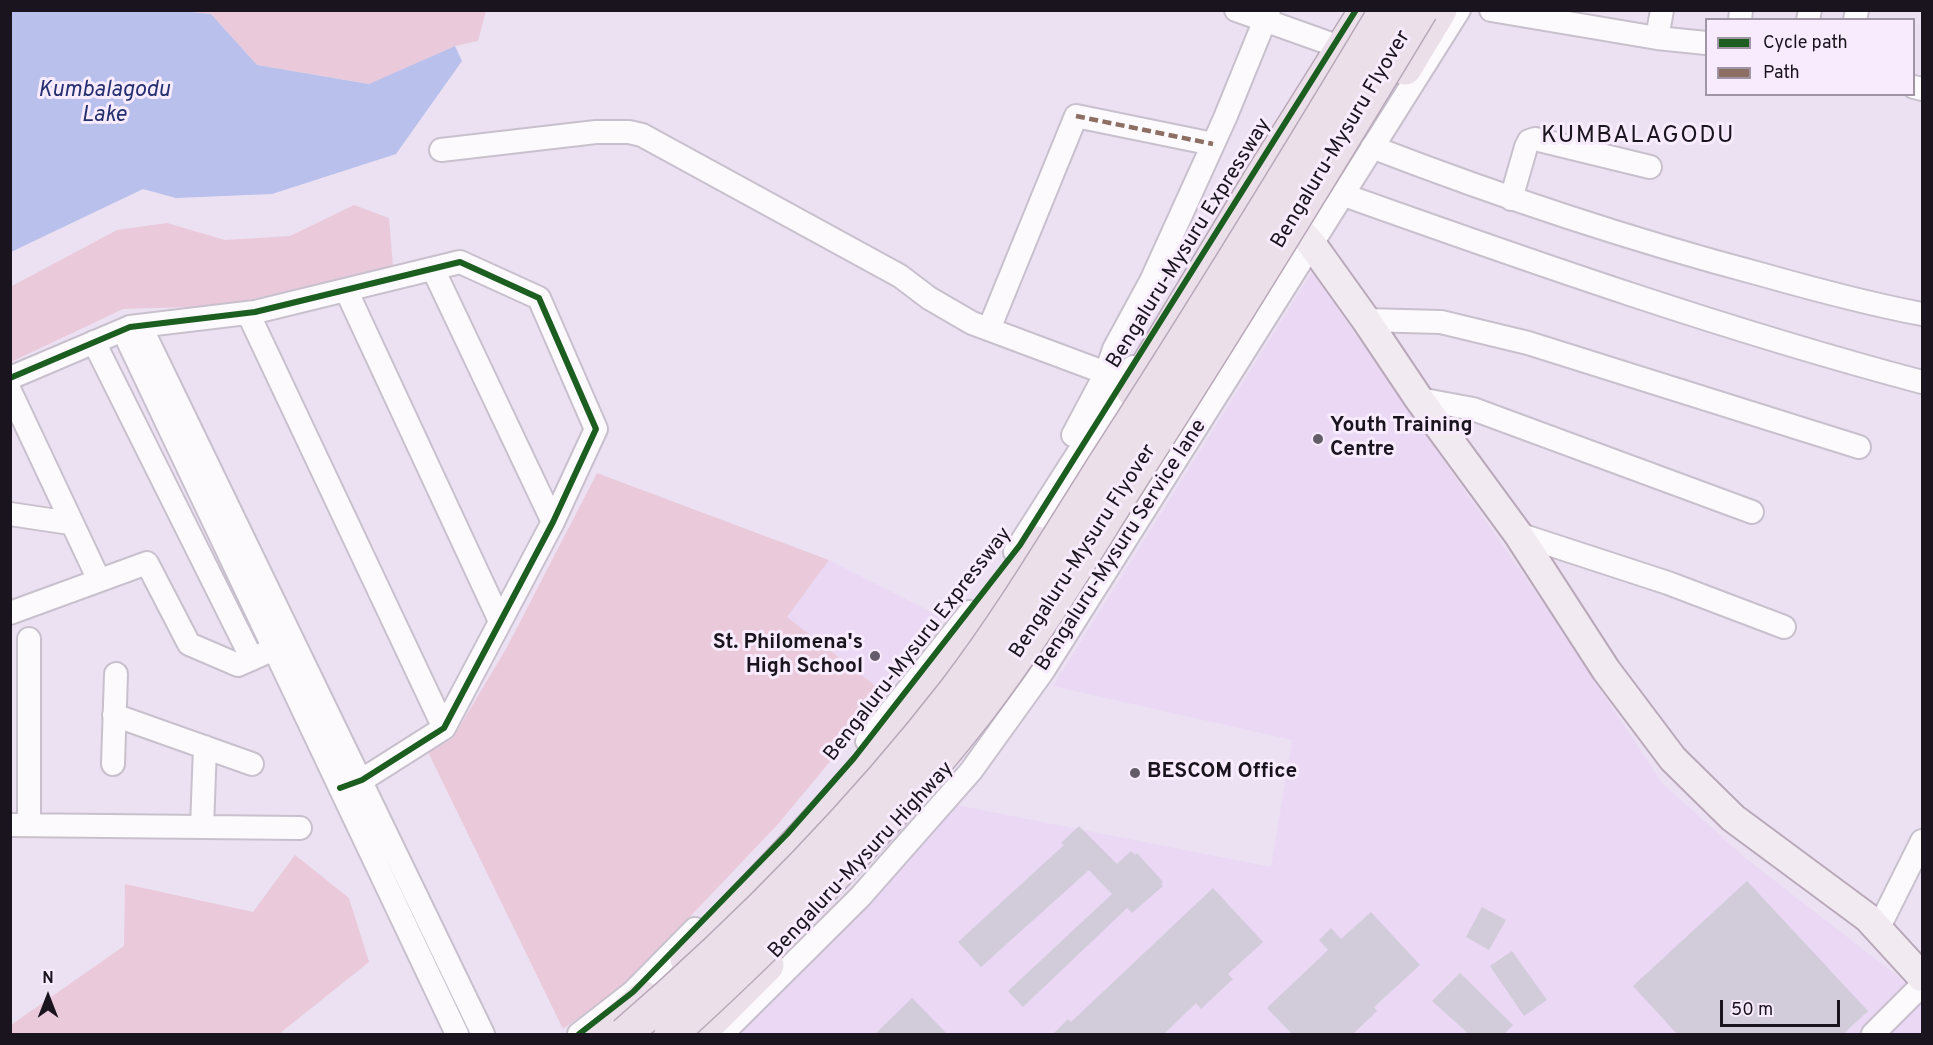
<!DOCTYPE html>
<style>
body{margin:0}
#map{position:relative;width:1933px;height:1045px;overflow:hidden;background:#ece1f2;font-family:Overpass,sans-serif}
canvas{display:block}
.frame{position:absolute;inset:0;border:12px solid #1a141e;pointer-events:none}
.legend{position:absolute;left:1705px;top:18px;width:210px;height:78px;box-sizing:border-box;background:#f7ebfd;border:2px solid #9f95a4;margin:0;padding:8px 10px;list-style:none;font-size:18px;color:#1a141e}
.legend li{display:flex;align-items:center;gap:12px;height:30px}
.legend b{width:30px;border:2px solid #9f95a4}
.north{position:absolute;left:18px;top:967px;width:60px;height:60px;-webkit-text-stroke:4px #f7ebfd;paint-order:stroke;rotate:0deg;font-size:16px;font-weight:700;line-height:24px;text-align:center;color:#1a141e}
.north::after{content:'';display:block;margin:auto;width:21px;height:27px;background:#1a141e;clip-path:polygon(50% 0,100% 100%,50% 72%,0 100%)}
.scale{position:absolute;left:1720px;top:1000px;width:120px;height:27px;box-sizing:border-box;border:3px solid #1a141e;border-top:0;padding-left:8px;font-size:18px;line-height:21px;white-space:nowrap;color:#1a141e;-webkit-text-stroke:4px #f7ebfd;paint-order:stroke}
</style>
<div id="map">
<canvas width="1933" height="1045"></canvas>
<div class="frame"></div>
<ul class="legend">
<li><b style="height:8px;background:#1b5e20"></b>Cycle path</li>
<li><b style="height:8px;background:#8d6e63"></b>Path</li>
</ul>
<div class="north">N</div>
<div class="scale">50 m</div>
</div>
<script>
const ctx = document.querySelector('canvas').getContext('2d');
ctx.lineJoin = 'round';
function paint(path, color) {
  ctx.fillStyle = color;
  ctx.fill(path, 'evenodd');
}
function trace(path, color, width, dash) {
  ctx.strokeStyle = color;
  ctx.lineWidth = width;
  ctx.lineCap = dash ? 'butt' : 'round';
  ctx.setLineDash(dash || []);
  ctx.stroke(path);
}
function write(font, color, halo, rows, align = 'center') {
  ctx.font = font + ' Overpass,sans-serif';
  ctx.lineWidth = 6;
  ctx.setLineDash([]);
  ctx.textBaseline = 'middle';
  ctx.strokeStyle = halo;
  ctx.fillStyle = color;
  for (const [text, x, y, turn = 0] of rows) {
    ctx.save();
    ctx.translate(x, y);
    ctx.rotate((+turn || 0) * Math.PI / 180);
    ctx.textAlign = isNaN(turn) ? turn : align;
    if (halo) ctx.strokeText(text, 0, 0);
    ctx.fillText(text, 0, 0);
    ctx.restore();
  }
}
paint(new Path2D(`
 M 1312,272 L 1545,606 L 1662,783 L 1744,857 L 1909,985 L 1922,1003 L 1922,1034 L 730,1034 L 956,805 L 1271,867 L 1292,740 L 1053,686 Z
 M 829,560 L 941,617 L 886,694 L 787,617 Z`), '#ead8f4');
paint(new Path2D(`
 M 181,11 L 486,11 L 478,41 L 455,46 L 370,84 L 257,65 L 211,14 Z
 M 354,205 L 389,218 L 393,267 L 222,306 L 123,309 L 11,362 L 10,287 L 117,230 L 167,223 L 225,240 L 290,236 Z
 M 597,473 L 829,560 L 787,617 L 886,694 L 779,823 L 630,980 L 563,1029 L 428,752 L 452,739 L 506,649 Z
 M 295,855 L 349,898 L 369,962 L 279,1034 L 11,1034 L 11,1025 L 124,946 L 125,884 L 253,912 Z`), '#eac9da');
paint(new Path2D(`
 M 181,11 L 211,14 L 257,65 L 369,84 L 455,46 L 462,61 L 396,154 L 272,194 L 176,198 L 143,189 L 11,252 L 11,11 Z`), '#b8c0eb');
paint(new Path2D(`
 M 1079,826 L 1117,864 L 1131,851 L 1135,855 L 1137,853 L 1163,882 L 1161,884 L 1163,886 L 1132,913 L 1127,908 L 1023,1007 L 1008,991 L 1112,894 L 1089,870 L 981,967 L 958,942 L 1064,845 L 1061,843 Z
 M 1747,881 L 1868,1011 L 1842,1035 L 1678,1035 L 1633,986 Z
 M 1213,888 L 1263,942 L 1228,974 L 1233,979 L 1201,1009 L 1196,1003 L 1163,1035 L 1052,1035 L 1068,1019 L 1071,1022 Z
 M 1482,907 L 1506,920 L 1489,950 L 1466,937 Z
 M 1371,912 L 1420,965 L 1374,1007 L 1377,1011 L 1352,1035 L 1293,1035 L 1267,1008 L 1328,950 L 1319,940 L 1331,928 L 1341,939 Z
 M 1512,951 L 1547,1000 L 1524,1016 L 1490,966 Z
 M 1460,973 L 1513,1025 L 1503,1035 L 1470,1035 L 1432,1001 Z
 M 912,998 L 948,1035 L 874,1035 Z`), '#d2ccda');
const minor = new Path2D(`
 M 1236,10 L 1334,45
 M 1491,10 L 1657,38 L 1706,43
 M 1740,20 L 1741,10
 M 1808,20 L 1810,10
 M 1855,20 L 1857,10
 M 1657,38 L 1662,10
 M 1914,87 L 1922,89
 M 1372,147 C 1499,196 1628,239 1760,274 C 1813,289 1868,304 1922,314
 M 441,150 L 596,132 L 629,132 L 642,135 L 900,276 L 929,298 L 972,323 L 1106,373
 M 1344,195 C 1535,263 1726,330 1922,382
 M 1511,199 L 1526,147 L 1529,141 L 1535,139 L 1650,167
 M 433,269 L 553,522
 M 346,290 L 500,621
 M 248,313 L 444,728
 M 1366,320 L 1441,322 L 1528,343 L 1859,447
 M 130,327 L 143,331 L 483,1034
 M 130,327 L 128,341 L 457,1034
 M 989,329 L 1076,116 L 1213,144
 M 94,342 L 252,659
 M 10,378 L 130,327 L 255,312 L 460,262 L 539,298 L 596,429 L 553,522 L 444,728 L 362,780 L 340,788
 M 10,391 L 99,580
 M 1419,399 L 1473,409 L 1752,512
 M 1073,435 L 1106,373 L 1114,349 L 1151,281 L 1225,118 L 1269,10
 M 10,514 L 70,523
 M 1518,534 L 1668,583 L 1784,627
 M 1015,552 L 1133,367
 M 10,613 L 147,563 L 189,644 L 238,665 L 265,653
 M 114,715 L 252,764
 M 867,741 L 970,612
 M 113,764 L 116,674
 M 10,825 L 300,828
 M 29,825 L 29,639
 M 202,827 L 205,747
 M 1878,929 L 1922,841
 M 579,1034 L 633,992 L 695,929
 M 722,1034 L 860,897 L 971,771 L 1043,671 L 1459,10
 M 1873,1034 L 1922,985`);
const major = new Path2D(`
 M 1279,206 L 1313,246 L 1366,320 L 1419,399 L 1518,534 L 1606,670 L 1673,759 L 1733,818 L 1868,918 L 1922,977`);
const highway = new Path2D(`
 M 1405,68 L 1440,10
 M 1133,390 L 1259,181 L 1366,10
 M 687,959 C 813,829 939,696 1037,543
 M 602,1034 L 644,998
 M 698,1034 L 767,965`);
trace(minor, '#c8c0cd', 26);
trace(major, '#b8a8b9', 32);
trace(highway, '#b8a8b9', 36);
trace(minor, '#fcfafd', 22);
trace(major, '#f2eaf1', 28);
trace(highway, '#ebdfea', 33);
const highwayBridge = new Path2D(`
 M 625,1034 C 744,931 858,816 955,691 C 1010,619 1056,541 1104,465 C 1201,315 1294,163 1386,10
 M 671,1034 C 781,934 887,827 979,709 C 1036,635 1084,553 1134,474 C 1232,321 1327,166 1421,10`);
trace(highwayBridge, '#b8a8b9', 36, []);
trace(highwayBridge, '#ebdfea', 33);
trace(new Path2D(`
 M 1076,116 L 1213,144`), '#8d6e63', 4.5, [9, 4.5]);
trace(new Path2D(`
 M 10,378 L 130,327 L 255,312 L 460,262 L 539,298 L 596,429 L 553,522 L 444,728 L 362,780 L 340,788
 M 579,1034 L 633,992 L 787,834 L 854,758 L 1020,545 L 1356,10`), '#1b5e20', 6);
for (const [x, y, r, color] of [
 [1318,439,6,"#645c68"],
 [875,656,6,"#645c68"],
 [1135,773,6,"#645c68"]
]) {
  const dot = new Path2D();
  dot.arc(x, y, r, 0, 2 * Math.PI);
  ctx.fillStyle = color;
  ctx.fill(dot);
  trace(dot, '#f7ebfd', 2);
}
write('21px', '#1a141e', '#f7ebfd', [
 ["Bengaluru-Mysuru Flyover",1342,140,-59],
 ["Bengaluru-Mysuru Expressway",1190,244,-58],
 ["Bengaluru-Mysuru Service lane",1122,546,-57],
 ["Bengaluru-Mysuru Flyover",1084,552,-57],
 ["Bengaluru-Mysuru Expressway",919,645,-52],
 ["Bengaluru-Mysuru Highway",862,861,-47]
]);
write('bold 21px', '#1a141e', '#f7ebfd', [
 ["Youth Training",1330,427],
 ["Centre",1330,451],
 ["St. Philomena's",863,644,"right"],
 ["High School",863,668,"right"],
 ["BESCOM Office",1147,773]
], 'left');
write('italic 22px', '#232f6f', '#f7ebfd', [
 ["Kumbalagodu",104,92],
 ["Lake",104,117]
]);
ctx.letterSpacing = '1.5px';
write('24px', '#1a141e', '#f7ebfd', [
 ["KUMBALAGODU",1638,137]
]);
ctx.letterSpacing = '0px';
</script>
